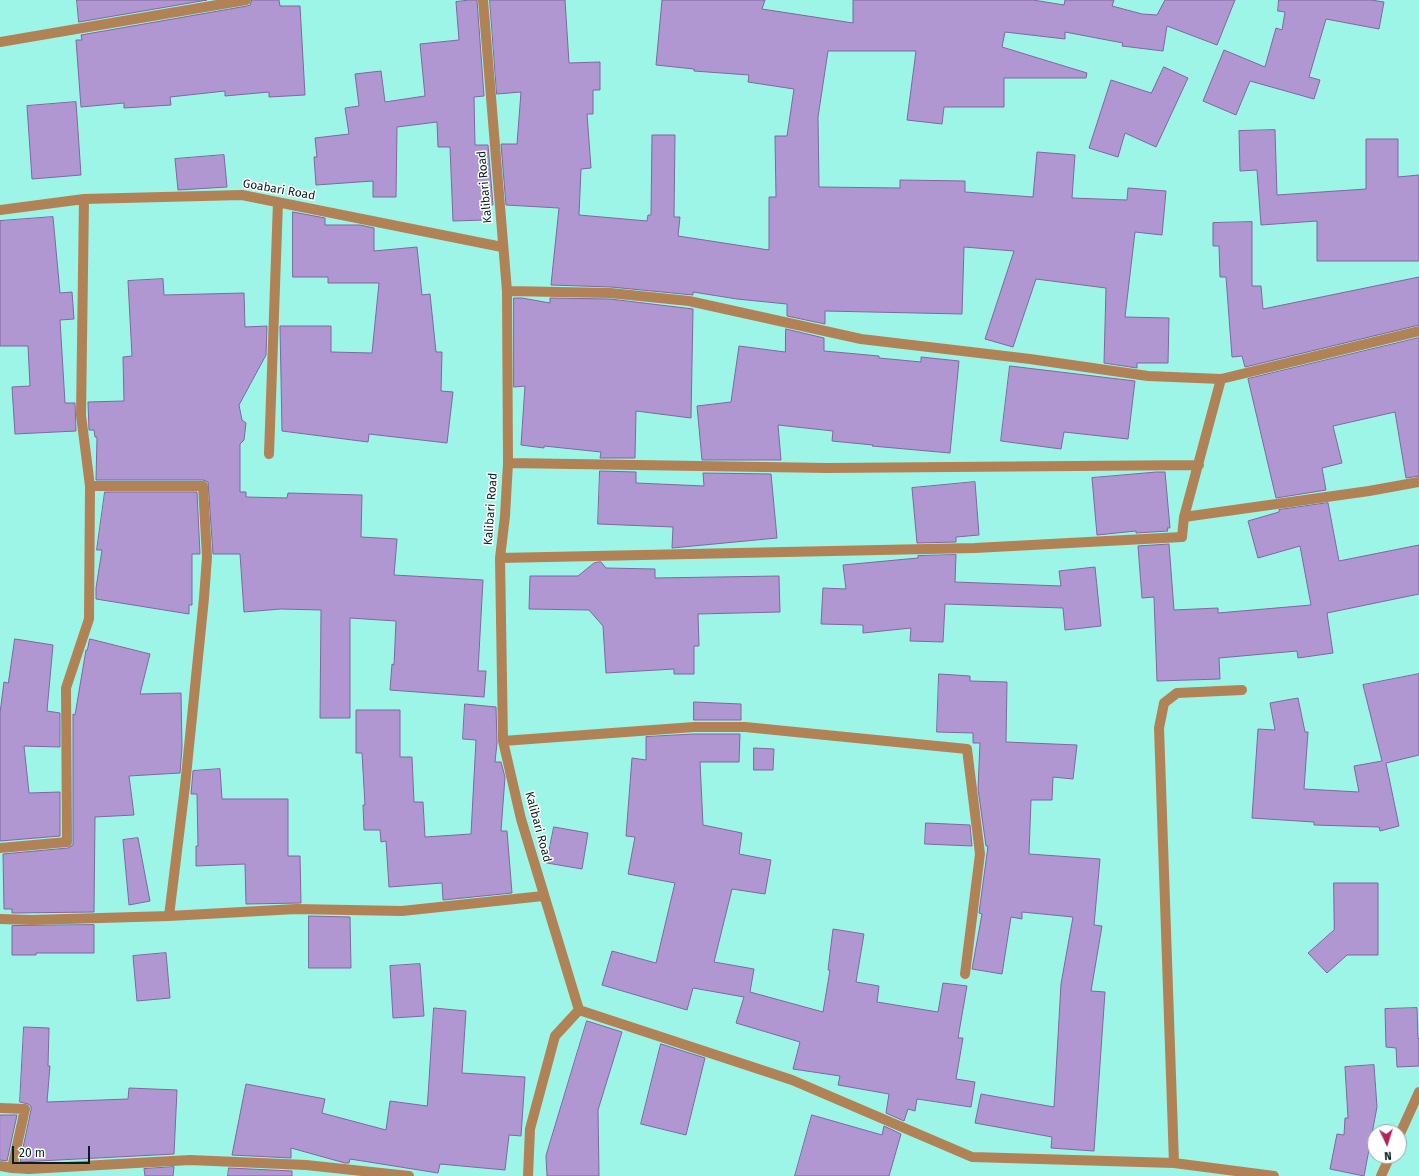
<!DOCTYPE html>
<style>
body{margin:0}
#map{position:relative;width:1419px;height:1176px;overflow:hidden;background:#9cf5e7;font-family:"Fira Sans",sans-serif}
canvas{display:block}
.north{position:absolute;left:1367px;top:1124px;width:40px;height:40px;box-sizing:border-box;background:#fff;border:1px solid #9ba6a5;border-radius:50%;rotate:176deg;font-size:11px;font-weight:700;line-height:16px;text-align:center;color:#04211d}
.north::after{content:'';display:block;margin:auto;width:14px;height:18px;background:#b12259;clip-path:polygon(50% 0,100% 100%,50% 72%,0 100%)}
.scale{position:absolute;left:12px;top:1146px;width:78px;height:18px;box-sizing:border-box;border:2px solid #04211d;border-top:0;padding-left:5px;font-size:12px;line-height:14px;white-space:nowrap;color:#04211d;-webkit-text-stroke:3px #fff;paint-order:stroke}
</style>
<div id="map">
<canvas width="1419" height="1176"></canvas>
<div class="north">N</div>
<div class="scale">20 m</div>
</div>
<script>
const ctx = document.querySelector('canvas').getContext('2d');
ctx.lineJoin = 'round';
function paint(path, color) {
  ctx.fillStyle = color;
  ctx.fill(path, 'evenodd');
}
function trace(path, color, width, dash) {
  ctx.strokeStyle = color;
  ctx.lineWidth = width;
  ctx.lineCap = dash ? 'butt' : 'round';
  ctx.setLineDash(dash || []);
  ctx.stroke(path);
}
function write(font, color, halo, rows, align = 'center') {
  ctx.font = font + ' "Fira Sans",sans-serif';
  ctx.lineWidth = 3;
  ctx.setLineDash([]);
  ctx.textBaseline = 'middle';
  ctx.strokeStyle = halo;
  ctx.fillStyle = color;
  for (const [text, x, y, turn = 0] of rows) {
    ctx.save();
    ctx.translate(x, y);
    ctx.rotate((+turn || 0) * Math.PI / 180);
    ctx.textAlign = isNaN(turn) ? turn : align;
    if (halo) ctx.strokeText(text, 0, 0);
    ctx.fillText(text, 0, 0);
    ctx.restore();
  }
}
const building = new Path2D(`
 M 77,0 L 207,0 L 79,22 Z
 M 252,0 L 279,0 L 280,6 L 300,6 L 305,95 L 269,97 L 269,92 L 225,96 L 225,91 L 170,97 L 171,105 L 124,108 L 124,103 L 81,107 L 76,40 L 82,40 L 81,35 L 247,6 L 250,5 Z
 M 470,0 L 477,0 L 484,96 L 474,97 L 475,145 L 488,145 L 493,205 L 484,204 L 484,220 L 453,221 L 450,147 L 438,147 L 437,122 L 397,127 L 396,197 L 373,197 L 373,181 L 316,185 L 314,157 L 317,157 L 315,138 L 349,134 L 345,108 L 359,106 L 355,74 L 381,71 L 385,102 L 425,96 L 420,44 L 459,40 L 456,2 Z
 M 490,0 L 565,0 L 569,63 L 600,62 L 600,90 L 593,90 L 593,114 L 587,114 L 591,168 L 581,169 L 579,215 L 647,221 L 648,215 L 651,215 L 652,135 L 675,135 L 674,217 L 680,217 L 678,236 L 769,250 L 769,197 L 776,197 L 775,136 L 787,136 L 794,89 L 748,82 L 749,75 L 694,71 L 694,69 L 656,65 L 662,0 L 765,0 L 762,9 L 853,23 L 853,0 L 1033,0 L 1064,5 L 1065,0 L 1114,0 L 1112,6 L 1142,14 L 1157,15 L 1165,0 L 1235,0 L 1217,45 L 1167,26 L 1163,51 L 1122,46 L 1123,43 L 1065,32 L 1065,39 L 1005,32 L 1002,47 L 1087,73 L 1086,78 L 1004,78 L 1004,107 L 944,107 L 942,124 L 907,120 L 916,51 L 828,51 L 818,117 L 819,187 L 900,188 L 900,180 L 965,181 L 965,192 L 1033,197 L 1037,152 L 1075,155 L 1072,198 L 1127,200 L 1128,188 L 1166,191 L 1162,235 L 1135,232 L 1125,317 L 1169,318 L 1168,363 L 1137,363 L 1137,368 L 1104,363 L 1106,288 L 1036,279 L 1013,347 L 985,339 L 1014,251 L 964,247 L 962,314 L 825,311 L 825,324 L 787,316 L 787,304 L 737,299 L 693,292 L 693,295 L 611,287 L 551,285 L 559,208 L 506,205 L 501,144 L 517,144 L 521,92 L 497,94 Z
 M 1279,0 L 1371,0 L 1384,2 L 1379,29 L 1326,19 L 1309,77 L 1320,80 L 1314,99 L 1250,81 L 1236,115 L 1203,101 L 1224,50 L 1265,67 L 1276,28 L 1282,30 L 1285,12 L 1278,11 Z
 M 1164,67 L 1188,78 L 1156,147 L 1125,133 L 1118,157 L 1089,148 L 1111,80 L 1151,93 Z
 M 76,102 L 81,175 L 32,179 L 27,106 Z
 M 1275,130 L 1277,195 L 1366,189 L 1366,139 L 1398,139 L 1398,177 L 1419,175 L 1419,261 L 1317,261 L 1317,221 L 1261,225 L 1257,170 L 1240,171 L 1239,131 Z
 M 224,155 L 227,187 L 178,190 L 175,159 Z
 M 293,212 L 325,218 L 325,225 L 360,225 L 374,228 L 374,251 L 417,247 L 422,295 L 430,294 L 436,352 L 442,352 L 441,391 L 453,392 L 447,443 L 369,434 L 368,442 L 282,431 L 280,326 L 331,326 L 331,352 L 372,353 L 379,283 L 328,283 L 328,277 L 293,277 Z
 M 53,217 L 60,293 L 72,292 L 74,319 L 60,320 L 65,403 L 75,403 L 76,431 L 15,434 L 12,387 L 30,386 L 28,346 L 0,346 L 0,221 Z
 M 1252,222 L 1252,286 L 1261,286 L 1263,309 L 1419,277 L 1419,325 L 1245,367 L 1242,356 L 1232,357 L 1226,277 L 1220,277 L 1219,246 L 1213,246 L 1213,223 Z
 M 163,279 L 164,295 L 244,293 L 245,327 L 267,326 L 266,355 L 239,405 L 242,420 L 246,423 L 244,440 L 240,444 L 240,492 L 246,492 L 246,497 L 287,498 L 288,493 L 362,495 L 361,537 L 397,539 L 394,575 L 483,580 L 478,671 L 486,671 L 484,697 L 390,690 L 392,664 L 394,665 L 396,621 L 350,618 L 350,718 L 320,718 L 321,610 L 281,609 L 244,612 L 240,554 L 213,554 L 208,482 L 203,480 L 96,480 L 97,437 L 95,437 L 94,430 L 89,430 L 88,402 L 124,401 L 123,357 L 132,356 L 128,281 Z
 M 514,298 L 522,298 L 550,303 L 550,298 L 610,299 L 693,309 L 691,418 L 636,411 L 635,458 L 600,458 L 601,452 L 544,446 L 544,448 L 521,445 L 525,386 L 514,387 Z
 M 786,329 L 824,338 L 824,351 L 879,356 L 879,358 L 921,362 L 921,357 L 959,361 L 950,453 L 872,446 L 873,445 L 832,441 L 833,431 L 778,425 L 781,460 L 702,460 L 697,406 L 731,402 L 739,346 L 785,352 Z
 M 1419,338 L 1419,476 L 1406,478 L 1395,412 L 1333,426 L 1342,463 L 1322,468 L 1326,490 L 1276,498 L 1248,379 Z
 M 1010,366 L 1135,381 L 1128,439 L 1064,432 L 1061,449 L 1001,441 Z
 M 600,471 L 636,472 L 636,483 L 704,486 L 703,473 L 771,474 L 777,538 L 672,548 L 673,527 L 598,524 Z
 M 1157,472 L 1165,472 L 1170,528 L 1167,528 L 1168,531 L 1136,533 L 1136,531 L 1097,535 L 1092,478 Z
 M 975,482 L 979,535 L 956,537 L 956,542 L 917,543 L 912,488 Z
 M 105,492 L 197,492 L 200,554 L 192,554 L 192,605 L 189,605 L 189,614 L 96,599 L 96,588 L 102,550 L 97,550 Z
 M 1328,503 L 1339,561 L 1419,545 L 1419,594 L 1327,613 L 1333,653 L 1298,658 L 1297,651 L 1219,658 L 1220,679 L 1157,681 L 1154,597 L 1142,598 L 1138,546 L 1169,544 L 1174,610 L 1218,608 L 1218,613 L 1311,605 L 1300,546 L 1258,558 L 1248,521 L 1279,512 L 1279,510 Z
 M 956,555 L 955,582 L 1061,586 L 1059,571 L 1095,567 L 1101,626 L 1065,630 L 1063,608 L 945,604 L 943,642 L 910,641 L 911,628 L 863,633 L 863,625 L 821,624 L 823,588 L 846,589 L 843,565 L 918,558 L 918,556 Z
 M 601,562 L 606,568 L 655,569 L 655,578 L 779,576 L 780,612 L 698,614 L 699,646 L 694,646 L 694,674 L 674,674 L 674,669 L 606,673 L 603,626 L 589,610 L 529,609 L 530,576 L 578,576 L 594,563 Z
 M 15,639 L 53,645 L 47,711 L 60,713 L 60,747 L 24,746 L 29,793 L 60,792 L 60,836 L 0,841 L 0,713 L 4,682 L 8,683 Z
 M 90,639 L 150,654 L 140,694 L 181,693 L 182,748 L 180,773 L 129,776 L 134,815 L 95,817 L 94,912 L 12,913 L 12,909 L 4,909 L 3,854 L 68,848 L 73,845 L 73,714 L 75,715 L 86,650 L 87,650 Z
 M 939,674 L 970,676 L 970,681 L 1007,682 L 1006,742 L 1077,745 L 1073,779 L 1053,777 L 1052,800 L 1031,800 L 1029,854 L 1100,859 L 1094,925 L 1102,926 L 1091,991 L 1105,992 L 1094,1151 L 1051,1148 L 1052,1137 L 975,1123 L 981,1094 L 1054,1107 L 1061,984 L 1073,917 L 1022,912 L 1022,919 L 1011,917 L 1002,974 L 972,969 L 982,914 L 979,913 L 988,846 L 986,846 L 978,789 L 980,743 L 973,743 L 973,733 L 937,732 Z
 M 1419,674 L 1419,755 L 1386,763 L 1399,826 L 1380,831 L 1379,827 L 1314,825 L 1314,822 L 1252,818 L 1258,729 L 1275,730 L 1270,703 L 1298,698 L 1305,732 L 1308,732 L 1304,789 L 1359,792 L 1354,766 L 1382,761 L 1363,685 Z
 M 694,702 L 741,704 L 741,720 L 694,720 Z
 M 465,704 L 496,707 L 497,743 L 495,762 L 501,762 L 505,777 L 501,831 L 507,831 L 512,893 L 443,900 L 442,883 L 389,887 L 386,841 L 381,842 L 380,830 L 364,830 L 363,805 L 365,805 L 362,753 L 356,753 L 356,710 L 400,710 L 400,757 L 412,757 L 414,802 L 423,802 L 425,837 L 471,834 L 476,740 L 463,739 Z
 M 694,734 L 740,734 L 739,762 L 700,762 L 703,825 L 742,833 L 739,854 L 771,860 L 765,894 L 732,889 L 714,962 L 754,969 L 750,992 L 823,1012 L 830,970 L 828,970 L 833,929 L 864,934 L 856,982 L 879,986 L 877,1002 L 938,1012 L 943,983 L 967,986 L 958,1038 L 963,1038 L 956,1079 L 975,1082 L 971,1107 L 917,1099 L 915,1111 L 908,1109 L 904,1121 L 886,1113 L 889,1094 L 838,1085 L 840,1076 L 793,1069 L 800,1042 L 736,1023 L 744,997 L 693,988 L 687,1010 L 602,985 L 612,951 L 656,963 L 675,883 L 628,874 L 635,837 L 626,836 L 632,758 L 646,760 L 646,737 Z
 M 754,748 L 774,749 L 773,770 L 754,770 Z
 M 220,769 L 222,799 L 288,799 L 288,856 L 300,856 L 301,903 L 246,904 L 245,864 L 196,866 L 196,846 L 198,846 L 197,794 L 191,794 L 193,771 Z
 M 926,823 L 970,825 L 972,846 L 925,844 Z
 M 554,827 L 588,833 L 582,869 L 547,863 Z
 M 138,838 L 150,901 L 129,905 L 123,840 Z
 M 1334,883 L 1378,883 L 1378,955 L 1347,955 L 1327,973 L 1308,953 L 1334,930 Z
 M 309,916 L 350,917 L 351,968 L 309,968 Z
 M 94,925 L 94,953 L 36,953 L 36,955 L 12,955 L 12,926 Z
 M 166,953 L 170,998 L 137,1001 L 133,956 Z
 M 420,964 L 424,1016 L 393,1018 L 390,966 Z
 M 434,1008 L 466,1011 L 462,1073 L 525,1077 L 521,1136 L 509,1135 L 505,1170 L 440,1164 L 438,1173 L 350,1159 L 349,1163 L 345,1163 L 291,1148 L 291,1158 L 232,1155 L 246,1084 L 325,1099 L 322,1113 L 386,1130 L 390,1101 L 427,1106 Z
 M 1417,1008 L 1418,1039 L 1419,1038 L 1419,1066 L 1397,1067 L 1396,1048 L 1386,1047 L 1385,1009 Z
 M 587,1021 L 622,1032 L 598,1110 L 599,1176 L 547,1176 L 546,1156 Z
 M 24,1027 L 49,1028 L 48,1066 L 50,1066 L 47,1102 L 128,1099 L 129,1088 L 177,1090 L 174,1154 L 20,1162 L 31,1110 L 31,1106 L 28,1104 L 20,1102 Z
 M 661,1044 L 705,1058 L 686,1135 L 641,1124 Z
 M 1374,1065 L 1377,1107 L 1364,1176 L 1330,1169 L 1337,1134 L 1344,1135 L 1345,1118 L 1348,1118 L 1345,1067 Z
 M 0,1115 L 17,1115 L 7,1161 L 0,1160 Z
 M 812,1115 L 882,1135 L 884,1126 L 901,1134 L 889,1176 L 795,1176 Z
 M 174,1167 L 173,1176 L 145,1176 L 144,1169 Z
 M 229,1168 L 292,1171 L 292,1176 L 228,1176 Z`);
paint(building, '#b097d1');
trace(building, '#7f679e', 1);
trace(new Path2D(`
 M 483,0 L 507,291 L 508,463 L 505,516 L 500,558 L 503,741 L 521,819 L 579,1010
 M 0,42 L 246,0
 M 0,210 L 84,199 L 242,195 L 502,247
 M 507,291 L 610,293 L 689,301 L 861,339 L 1030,359 L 1148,376 L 1221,379 L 1419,331
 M 269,454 L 278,202
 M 508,463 L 828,468 L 1199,465
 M 90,486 L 203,486 L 207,557 L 204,598 L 185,786 L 169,916
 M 1184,517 L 1369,491 L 1419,482
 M 500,558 L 975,548 L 1182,537 L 1184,517 L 1221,379
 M 503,741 L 694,727 L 745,727 L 967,749 L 980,854 L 965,974
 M 0,848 L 67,842 L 66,688 L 89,619 L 90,486 L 81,415 L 84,199
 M 0,919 L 32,920 L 169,916 L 296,909 L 402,911 L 543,896
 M 579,1010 L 792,1080 L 972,1157 L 1174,1163 L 1274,1176
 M 0,1108 L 25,1109 L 12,1168
 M 1399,1136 L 1419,1092
 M 1174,1163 L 1159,728 L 1164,703 L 1177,693 L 1242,690
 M 0,1166 L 12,1168 L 29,1169 L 190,1160 L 306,1165 L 409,1176
 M 528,1176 L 530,1129 L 555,1036 L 579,1010
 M 1381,1176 L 1390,1156`), '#b18256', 10);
write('12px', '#04211d', '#fff', [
 ["Kalibari Road",485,187,-95],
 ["Goabari Road",279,190,10],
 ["Kalibari Road",491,509,-86],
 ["Kalibari Road",538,827,75]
]);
</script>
